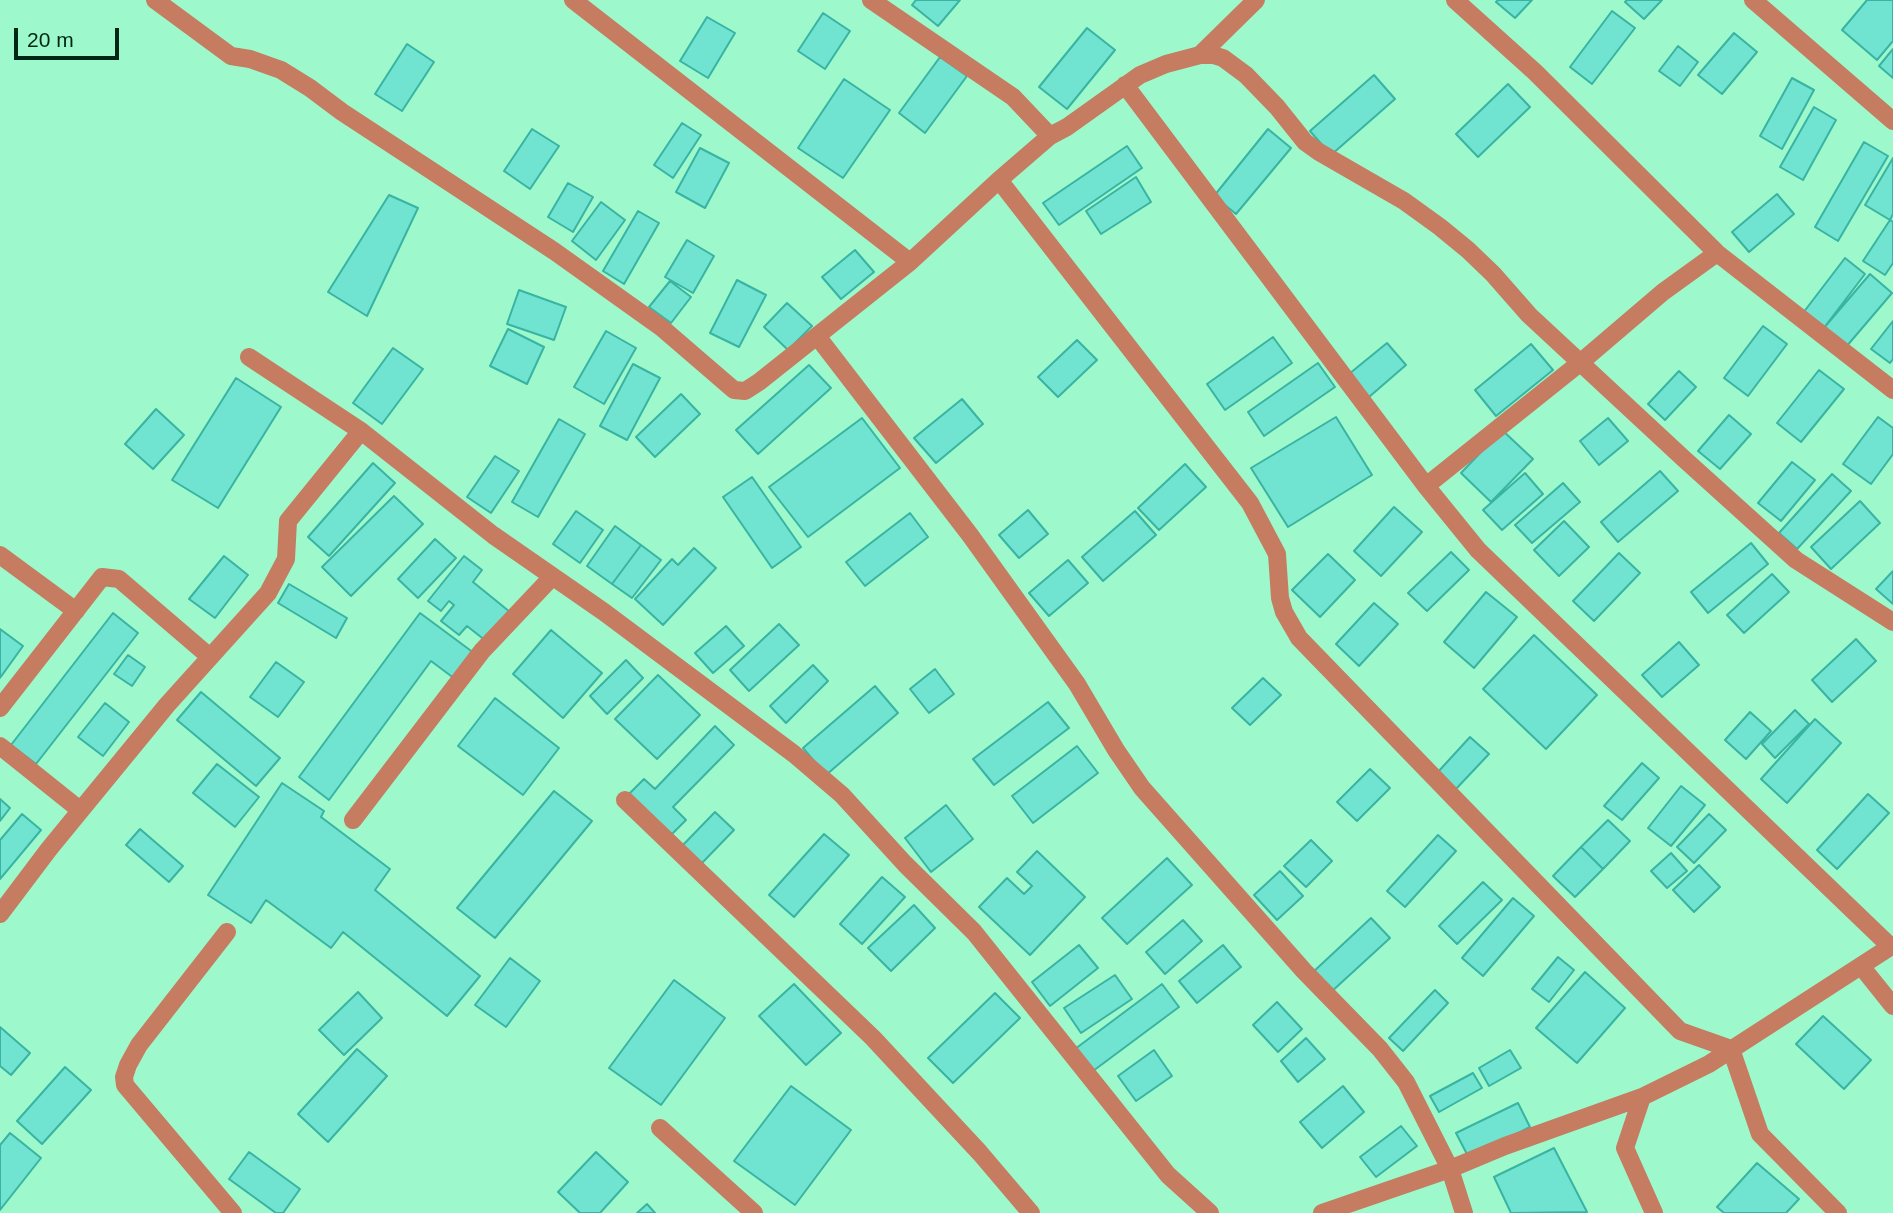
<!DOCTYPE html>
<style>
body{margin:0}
#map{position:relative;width:1893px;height:1213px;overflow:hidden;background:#9df9cb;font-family:Arial,sans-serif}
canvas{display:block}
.scale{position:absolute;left:14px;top:28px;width:105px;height:32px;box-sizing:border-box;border:4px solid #002616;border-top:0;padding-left:9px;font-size:21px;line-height:24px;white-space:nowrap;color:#002616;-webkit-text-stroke:5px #9df9cb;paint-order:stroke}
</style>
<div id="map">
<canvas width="1893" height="1213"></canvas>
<div class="scale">20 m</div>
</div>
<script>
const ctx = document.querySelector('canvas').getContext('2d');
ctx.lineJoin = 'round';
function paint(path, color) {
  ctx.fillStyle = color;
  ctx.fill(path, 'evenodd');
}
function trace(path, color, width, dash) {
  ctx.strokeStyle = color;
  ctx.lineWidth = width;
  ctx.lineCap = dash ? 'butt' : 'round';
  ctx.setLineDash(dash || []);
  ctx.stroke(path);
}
const building = new Path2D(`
 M 916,0 L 960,0 L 938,26 L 912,5 Z
 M 1498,0 L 1532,0 L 1515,18 L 1496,2 Z
 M 1627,0 L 1662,0 L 1644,19 L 1625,2 Z
 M 1867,0 L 1893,0 L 1893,41 L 1877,60 L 1842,30 Z
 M 1612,11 L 1635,28 L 1592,84 L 1570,67 Z
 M 823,13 L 850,31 L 825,69 L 798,51 Z
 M 707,17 L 735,33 L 708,78 L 680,61 Z
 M 1087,28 L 1115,50 L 1067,109 L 1039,87 Z
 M 1734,33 L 1757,52 L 1722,94 L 1698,75 Z
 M 407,44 L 434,62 L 402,111 L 375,94 Z
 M 1678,46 L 1698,62 L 1680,86 L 1659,71 Z
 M 1893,49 L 1893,78 L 1879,66 Z
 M 940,57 L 967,76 L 925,133 L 899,113 Z
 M 1374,75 L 1395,99 L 1331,155 L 1310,131 Z
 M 1792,78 L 1814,90 L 1782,149 L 1760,136 Z
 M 844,79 L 890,110 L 843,178 L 798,148 Z
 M 1508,84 L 1530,107 L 1478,157 L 1456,134 Z
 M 1814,107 L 1836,120 L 1803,180 L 1780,167 Z
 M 682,123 L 701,135 L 673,178 L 654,165 Z
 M 532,129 L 559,146 L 530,189 L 504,171 Z
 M 1268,129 L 1291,148 L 1236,214 L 1214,196 Z
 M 1864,142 L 1888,156 L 1838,241 L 1815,227 Z
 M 1127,146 L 1142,168 L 1059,225 L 1043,203 Z
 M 700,148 L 729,163 L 705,208 L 676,192 Z
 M 1893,158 L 1893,214 L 1890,220 L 1865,205 Z
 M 1136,177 L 1151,202 L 1101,234 L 1086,211 Z
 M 568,183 L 593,197 L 573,232 L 548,217 Z
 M 1777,194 L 1794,214 L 1749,252 L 1732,232 Z
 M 389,195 L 418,208 L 367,316 L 328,292 Z
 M 601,202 L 625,220 L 596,260 L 572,241 Z
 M 638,211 L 659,223 L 624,284 L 603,271 Z
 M 1890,220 L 1893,222 L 1893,263 L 1885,275 L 1863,261 Z
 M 687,240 L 714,256 L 693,293 L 665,277 Z
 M 855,250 L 874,272 L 841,299 L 822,277 Z
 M 1845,258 L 1865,274 L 1823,329 L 1803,313 Z
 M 1870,274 L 1892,293 L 1846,347 L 1823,329 Z
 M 737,280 L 766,295 L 739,347 L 710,333 Z
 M 670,281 L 691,297 L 671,323 L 649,307 Z
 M 519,290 L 566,307 L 554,340 L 507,324 Z
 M 787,303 L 812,326 L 788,350 L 764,327 Z
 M 1893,321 L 1893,359 L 1890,363 L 1871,349 Z
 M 1763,326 L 1787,344 L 1748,396 L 1724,378 Z
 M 508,329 L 544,347 L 527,384 L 490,366 Z
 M 606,331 L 636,348 L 604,404 L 574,387 Z
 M 1273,337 L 1292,363 L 1225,410 L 1207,384 Z
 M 1077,340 L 1097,360 L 1058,397 L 1038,377 Z
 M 1387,343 L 1406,365 L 1369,397 L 1349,374 Z
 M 1531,344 L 1553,370 L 1496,416 L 1475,390 Z
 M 393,348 L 423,369 L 382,424 L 353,403 Z
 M 1318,363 L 1335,387 L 1264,436 L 1248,412 Z
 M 633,364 L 660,378 L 627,440 L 600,426 Z
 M 809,365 L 831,388 L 758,454 L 736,430 Z
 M 1819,370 L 1844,389 L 1801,442 L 1777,423 Z
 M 1679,371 L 1696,387 L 1665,420 L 1648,404 Z
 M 236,378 L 281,407 L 218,508 L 172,480 Z
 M 681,394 L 700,414 L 655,457 L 636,437 Z
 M 962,399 L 983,424 L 936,463 L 914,438 Z
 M 156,409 L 184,435 L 153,469 L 125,444 Z
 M 1729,415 L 1751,434 L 1720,469 L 1698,451 Z
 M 1336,417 L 1372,475 L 1288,527 L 1251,468 Z
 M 1878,417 L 1893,428 L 1893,454 L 1871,484 L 1843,464 Z
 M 862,418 L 900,468 L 808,537 L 769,487 Z
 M 1608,418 L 1628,441 L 1599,465 L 1580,441 Z
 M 559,419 L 585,434 L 538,517 L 512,502 Z
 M 1502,430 L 1533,459 L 1491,502 L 1461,473 Z
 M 495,456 L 519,471 L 491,513 L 467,497 Z
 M 1792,462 L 1815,480 L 1781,521 L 1758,503 Z
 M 373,463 L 395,483 L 329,556 L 308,537 Z
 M 1185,464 L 1206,487 L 1159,530 L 1138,508 Z
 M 1660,471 L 1678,491 L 1618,542 L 1601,522 Z
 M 1525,473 L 1543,494 L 1502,530 L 1483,510 Z
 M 1832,474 L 1851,491 L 1797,549 L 1779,533 Z
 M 752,477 L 801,547 L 772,568 L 723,497 Z
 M 1563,483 L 1580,502 L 1532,543 L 1515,525 Z
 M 394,496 L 423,524 L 351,596 L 322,567 Z
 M 1860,501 L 1880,523 L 1831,569 L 1811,547 Z
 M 1394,507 L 1422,532 L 1381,576 L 1354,551 Z
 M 1028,510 L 1048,534 L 1019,558 L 999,535 Z
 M 576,511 L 603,530 L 580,563 L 553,544 Z
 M 1135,511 L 1156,535 L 1103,581 L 1082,557 Z
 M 910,513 L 928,537 L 865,586 L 846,562 Z
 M 1564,521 L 1589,547 L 1559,576 L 1534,550 Z
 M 615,526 L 641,545 L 612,584 L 587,566 Z
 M 435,539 L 456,558 L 418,598 L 398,579 Z
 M 1751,543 L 1768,564 L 1708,613 L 1691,592 Z
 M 641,545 L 661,560 L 632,598 L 612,584 Z
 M 694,548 L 716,568 L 663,625 L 635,599 L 672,559 L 678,565 Z
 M 1451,552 L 1469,570 L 1427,611 L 1408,593 Z
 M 1619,553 L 1640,573 L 1594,621 L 1573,601 Z
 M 1328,554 L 1355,580 L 1320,617 L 1292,590 Z
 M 224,556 L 248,575 L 215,618 L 189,599 Z
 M 464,556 L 482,570 L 473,582 L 510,612 L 486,641 L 467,626 L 459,635 L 441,621 L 454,605 L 449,601 L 441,611 L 428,601 Z
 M 1068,560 L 1088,583 L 1049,616 L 1029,593 Z
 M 1893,571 L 1893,604 L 1876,589 Z
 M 1772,574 L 1789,592 L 1744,633 L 1727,615 Z
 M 289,584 L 347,618 L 336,638 L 278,603 Z
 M 1486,592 L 1517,617 L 1474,668 L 1444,642 Z
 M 1374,603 L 1398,624 L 1359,666 L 1336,644 Z
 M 113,613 L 138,633 L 36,764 L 11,745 Z
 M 420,613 L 474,653 L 455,679 L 431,661 L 329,800 L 299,777 Z
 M 779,624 L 799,645 L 749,691 L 730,670 Z
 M 726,626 L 744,646 L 713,673 L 695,653 Z
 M 0,629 L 23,646 L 0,678 Z
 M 551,630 L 602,673 L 563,718 L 513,674 Z
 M 1534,635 L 1597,695 L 1546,749 L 1483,689 Z
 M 1856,639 L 1876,661 L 1832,702 L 1812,680 Z
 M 1679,642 L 1699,665 L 1662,697 L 1642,675 Z
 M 128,655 L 145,667 L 132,686 L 114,674 Z
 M 626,660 L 643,678 L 607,714 L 590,696 Z
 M 276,662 L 304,682 L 278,717 L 250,697 Z
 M 813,665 L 828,681 L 786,723 L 770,706 Z
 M 935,669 L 954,694 L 929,713 L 910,689 Z
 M 658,675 L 700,715 L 657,759 L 615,719 Z
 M 1263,678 L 1281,695 L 1250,725 L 1232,708 Z
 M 875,686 L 898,713 L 826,775 L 803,748 Z
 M 201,692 L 280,758 L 256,786 L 177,720 Z
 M 495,698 L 559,748 L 523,795 L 458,746 Z
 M 1048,702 L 1069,728 L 994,785 L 973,759 Z
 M 105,703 L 129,722 L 103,756 L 78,737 Z
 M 1795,710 L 1809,724 L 1775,758 L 1762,744 Z
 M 1750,712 L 1771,731 L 1746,759 L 1725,740 Z
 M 1815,719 L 1841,743 L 1787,803 L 1761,779 Z
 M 715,726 L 734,745 L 673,807 L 686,820 L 669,837 L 627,796 L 644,779 L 655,789 Z
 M 1470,737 L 1489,754 L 1455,790 L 1437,773 Z
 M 1077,746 L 1098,773 L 1033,823 L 1012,796 Z
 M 1642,763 L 1659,778 L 1622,820 L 1604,806 Z
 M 217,764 L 259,797 L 235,827 L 193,793 Z
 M 1370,769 L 1390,788 L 1357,821 L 1337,802 Z
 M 282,783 L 324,811 L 321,817 L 390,869 L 375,890 L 480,976 L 447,1016 L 343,932 L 331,948 L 266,900 L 251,923 L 208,895 Z
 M 1681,786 L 1705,805 L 1671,846 L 1648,828 Z
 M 554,791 L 592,821 L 495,938 L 457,908 Z
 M 1868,794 L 1889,813 L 1837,869 L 1817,850 Z
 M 0,799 L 10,808 L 0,821 Z
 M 946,805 L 973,839 L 931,872 L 905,838 Z
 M 715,812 L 734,830 L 701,864 L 682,846 Z
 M 22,814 L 41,830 L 0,879 L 0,840 Z
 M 1709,814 L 1726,830 L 1694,863 L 1677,847 Z
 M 1608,820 L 1630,841 L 1603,869 L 1581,847 Z
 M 140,829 L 183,866 L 169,882 L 126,845 Z
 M 824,834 L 849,855 L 794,917 L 769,895 Z
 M 1438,835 L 1456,851 L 1405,907 L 1387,891 Z
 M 1311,840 L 1332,861 L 1306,887 L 1284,866 Z
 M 1581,847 L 1603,869 L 1575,897 L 1553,876 Z
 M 1037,851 L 1085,897 L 1030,955 L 979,907 L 1007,878 L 1024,894 L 1032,886 L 1017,872 Z
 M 1671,853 L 1687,871 L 1667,888 L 1651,871 Z
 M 1167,858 L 1192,885 L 1127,944 L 1102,918 Z
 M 1699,865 L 1720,887 L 1694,912 L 1673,890 Z
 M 1280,871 L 1303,896 L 1277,920 L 1254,895 Z
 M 882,877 L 905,897 L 862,944 L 840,924 Z
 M 1483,882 L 1502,900 L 1457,944 L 1439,926 Z
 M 1513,898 L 1534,916 L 1483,976 L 1462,958 Z
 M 914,905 L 935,928 L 891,971 L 868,948 Z
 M 1371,918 L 1390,938 L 1330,993 L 1312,973 Z
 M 1183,920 L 1202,941 L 1165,974 L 1146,952 Z
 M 1079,945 L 1098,968 L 1050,1006 L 1032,982 Z
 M 1223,945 L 1241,967 L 1197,1003 L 1179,981 Z
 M 1558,957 L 1574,970 L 1549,1002 L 1532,989 Z
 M 510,958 L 540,981 L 506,1027 L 475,1005 Z
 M 1585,972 L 1625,1008 L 1577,1063 L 1536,1028 Z
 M 1115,975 L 1132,999 L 1081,1033 L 1064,1008 Z
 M 674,980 L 725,1018 L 661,1105 L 609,1068 Z
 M 794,984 L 841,1033 L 806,1065 L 759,1016 Z
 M 1162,984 L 1179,1007 L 1093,1071 L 1075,1049 Z
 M 1435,990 L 1448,1003 L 1403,1051 L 1389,1038 Z
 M 358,992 L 382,1018 L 344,1055 L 319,1030 Z
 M 995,993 L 1020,1018 L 953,1083 L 928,1058 Z
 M 1277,1002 L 1302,1029 L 1278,1052 L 1253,1025 Z
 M 1823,1016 L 1871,1060 L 1844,1089 L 1796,1044 Z
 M 0,1027 L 30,1053 L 11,1075 L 0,1066 Z
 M 1306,1038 L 1325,1059 L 1298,1082 L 1281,1061 Z
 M 357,1049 L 387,1076 L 328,1142 L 298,1114 Z
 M 1154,1050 L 1172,1076 L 1136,1101 L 1118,1076 Z
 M 1510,1050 L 1521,1068 L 1489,1086 L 1479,1068 Z
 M 65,1067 L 91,1090 L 42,1144 L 17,1121 Z
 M 1473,1073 L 1482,1088 L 1439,1112 L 1430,1096 Z
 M 791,1086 L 851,1130 L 795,1205 L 734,1161 Z
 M 1343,1086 L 1364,1112 L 1322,1148 L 1300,1122 Z
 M 1518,1103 L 1530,1127 L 1469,1158 L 1456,1133 Z
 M 1401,1126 L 1417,1146 L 1376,1177 L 1360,1157 Z
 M 10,1133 L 41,1158 L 0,1210 L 0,1145 Z
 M 1554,1148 L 1587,1212 L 1511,1213 L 1494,1177 Z
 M 249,1152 L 300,1189 L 283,1213 L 276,1213 L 229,1179 Z
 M 596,1152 L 628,1182 L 600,1213 L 580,1213 L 558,1192 Z
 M 1757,1163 L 1799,1199 L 1786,1213 L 1724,1213 L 1717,1207 Z
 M 647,1204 L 655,1213 L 637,1213 Z`);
paint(building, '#70e4d1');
trace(building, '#39b3a2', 2);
trace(new Path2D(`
 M 155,0 L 231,56 L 250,59 L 281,70 L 310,88 L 342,112 L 554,251 L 662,328 L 734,390 L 745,391 L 759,382 L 910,262 L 999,180 L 1050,136 L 1067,127 L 1140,75 L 1166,64 L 1200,55 L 1213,55 L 1223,58 L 1246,75 L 1277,107 L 1305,142 L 1319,152 L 1404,201 L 1440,227 L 1468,250 L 1493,274 L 1529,315 L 1683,458 L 1796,560 L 1893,622
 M 573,0 L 910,262
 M 871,0 L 1013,97 L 1050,136
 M 1455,0 L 1535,72 L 1717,253 L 1893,390
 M 1753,0 L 1893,121
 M 1200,55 L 1256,0
 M 1125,85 L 1426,486 L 1478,550 L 1891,947
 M 999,180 L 1250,503 L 1277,554 L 1280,598 L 1284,612 L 1299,638 L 1680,1031 L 1731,1049 L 1760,1134 L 1838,1213
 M 817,336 L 970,535 L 1077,684 L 1116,750 L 1142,788 L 1304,971 L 1380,1049 L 1406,1082 L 1450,1169 L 1464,1213
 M 249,357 L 361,431 L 493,535 L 604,612 L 794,754 L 842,795 L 905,864 L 974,932 L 1168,1175 L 1210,1213
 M 1426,486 L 1581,362 L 1663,292 L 1717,253
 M 0,555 L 76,611
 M 0,708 L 102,577 L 119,579 L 210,657
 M 0,746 L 80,810
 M 625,800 L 873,1038 L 980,1153 L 1031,1213
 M 353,820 L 482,651 L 552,577
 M 0,914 L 49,849 L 167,705 L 268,593 L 286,559 L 288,521 L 361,431
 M 227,932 L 139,1045 L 128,1065 L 124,1077 L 125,1085 L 233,1213
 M 1861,966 L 1893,1006
 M 1642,1097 L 1625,1148 L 1654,1213
 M 660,1128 L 754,1213
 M 1322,1213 L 1450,1169 L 1505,1146 L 1642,1097 L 1709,1064 L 1893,945`), '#c57c61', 18);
</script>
